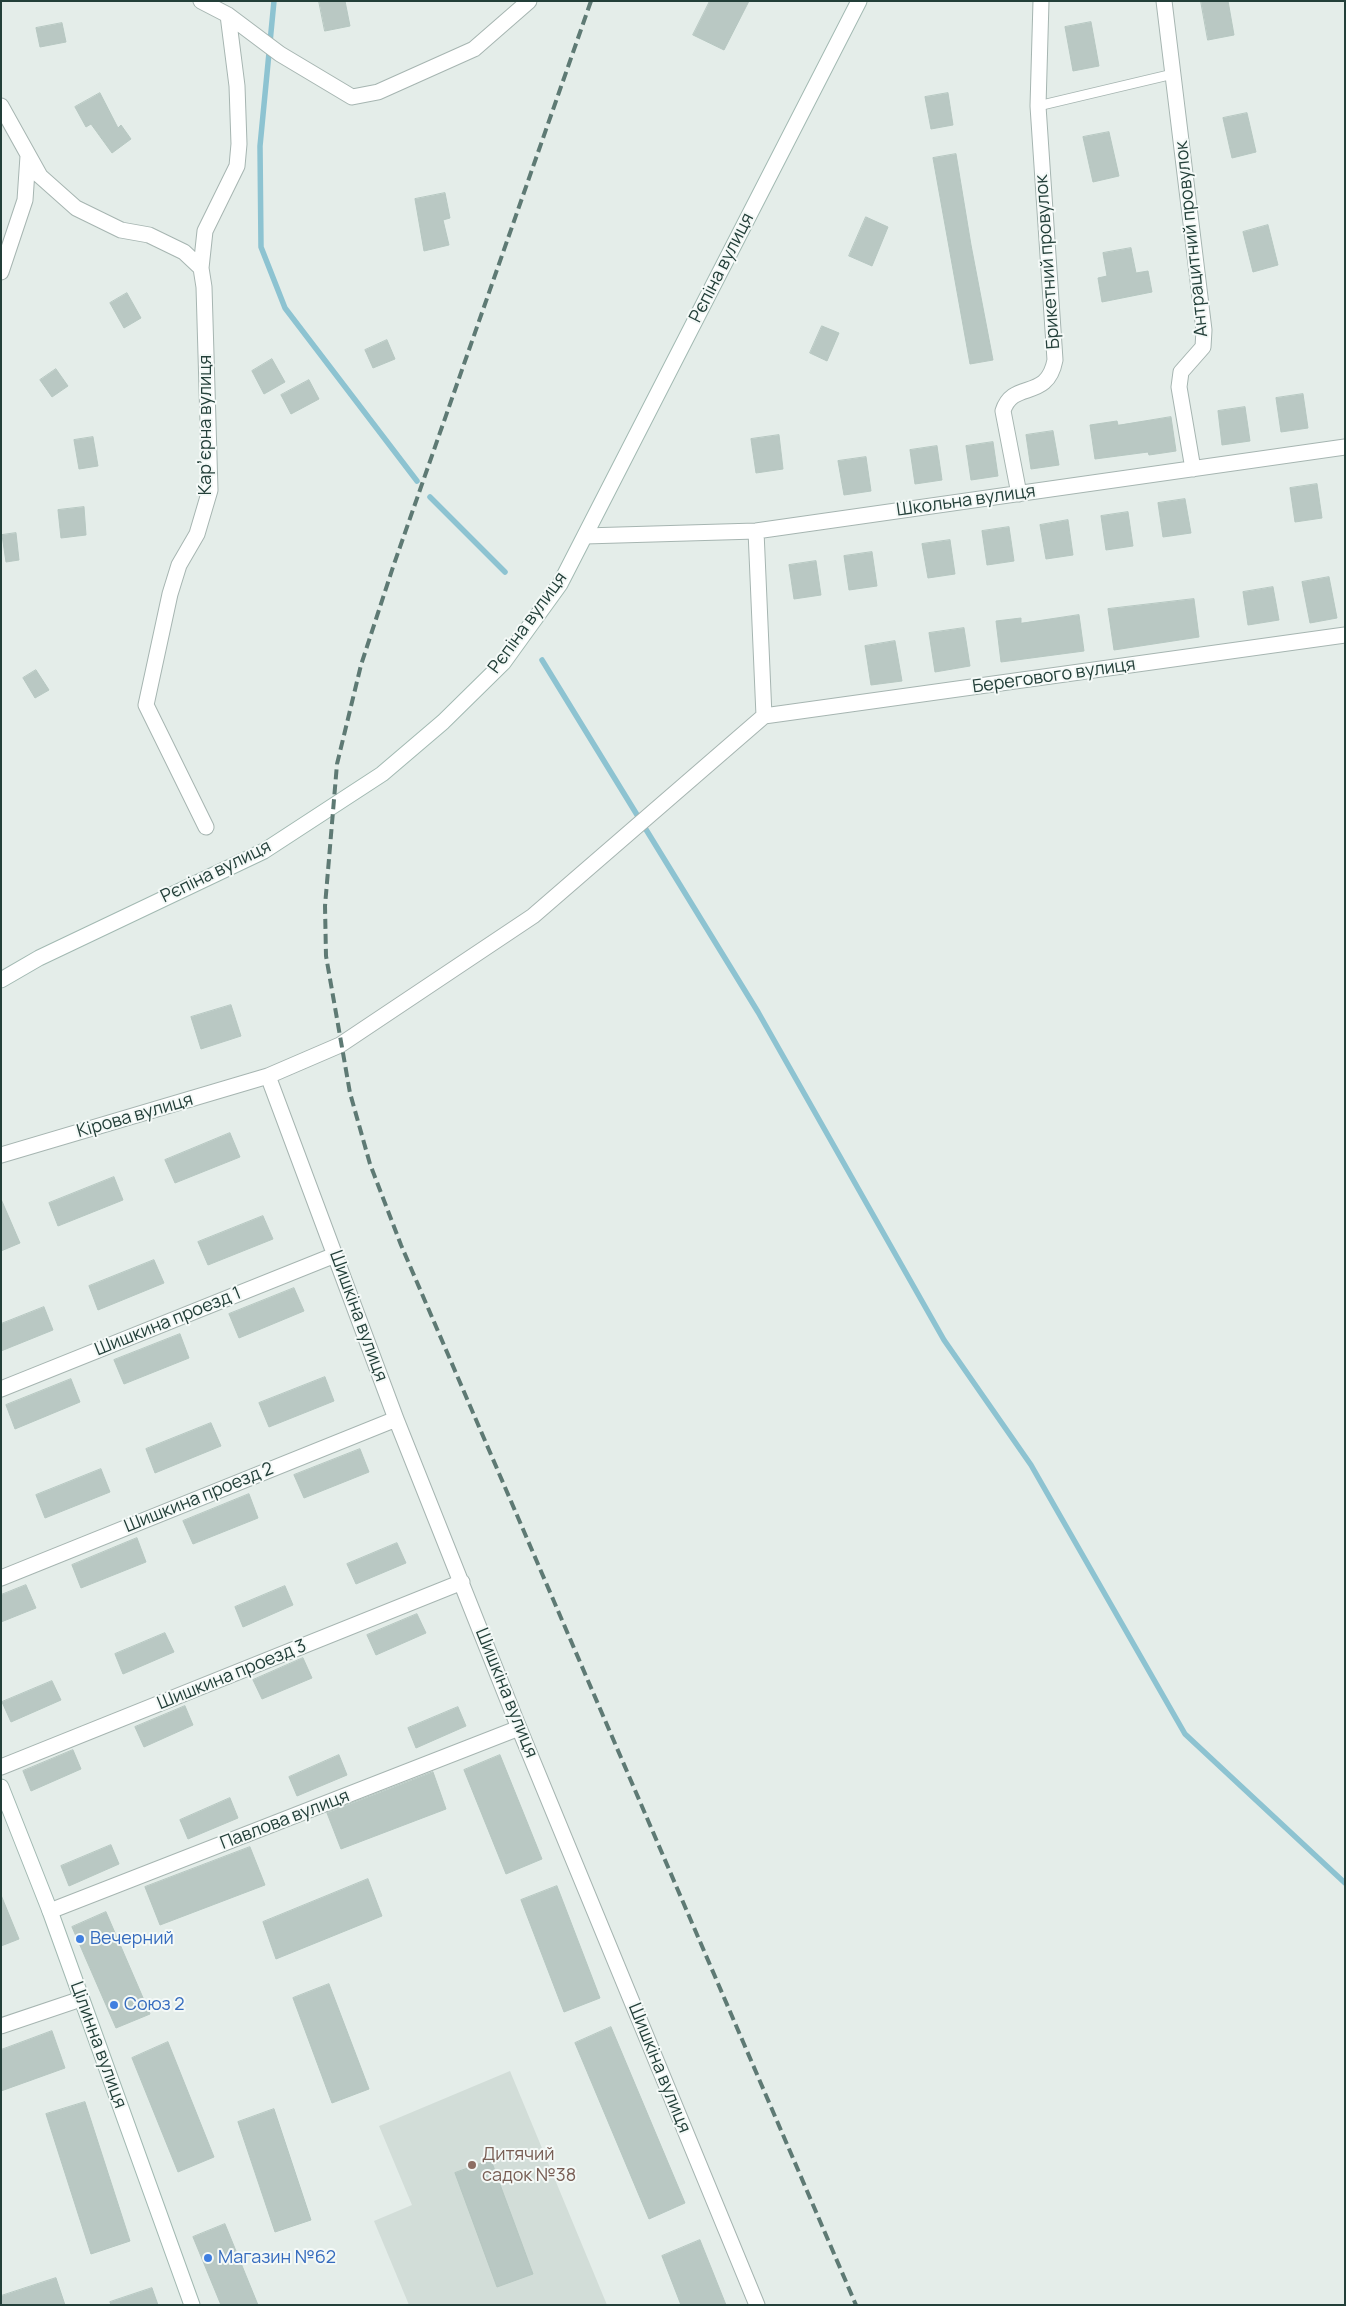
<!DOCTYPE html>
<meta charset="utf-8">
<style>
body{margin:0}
#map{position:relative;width:1346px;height:2306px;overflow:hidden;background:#e4ede9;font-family:Manrope,sans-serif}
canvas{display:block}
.frame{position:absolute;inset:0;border:2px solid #233f39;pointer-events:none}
</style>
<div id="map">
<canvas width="1346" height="2306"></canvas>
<div class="frame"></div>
</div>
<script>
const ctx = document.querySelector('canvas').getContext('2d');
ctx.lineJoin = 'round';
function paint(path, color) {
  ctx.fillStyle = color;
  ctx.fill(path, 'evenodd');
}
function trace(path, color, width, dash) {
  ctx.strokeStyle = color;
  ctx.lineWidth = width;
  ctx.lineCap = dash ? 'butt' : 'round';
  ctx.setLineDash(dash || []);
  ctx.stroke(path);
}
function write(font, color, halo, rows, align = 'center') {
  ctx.font = font + ' Manrope,sans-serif';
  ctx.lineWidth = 4;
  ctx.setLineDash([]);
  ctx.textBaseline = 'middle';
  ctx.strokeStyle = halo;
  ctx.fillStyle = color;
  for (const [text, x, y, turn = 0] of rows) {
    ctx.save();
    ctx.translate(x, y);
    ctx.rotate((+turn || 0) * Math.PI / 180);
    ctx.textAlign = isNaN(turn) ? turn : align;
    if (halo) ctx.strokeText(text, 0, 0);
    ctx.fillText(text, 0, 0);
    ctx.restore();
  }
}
paint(new Path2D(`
 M 510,2071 L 607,2305 L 409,2305 L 374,2221 L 412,2205 L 379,2126 Z`), '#d2ddd8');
trace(new Path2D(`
 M 274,1 L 260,146 L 261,247 L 285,308 L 417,481
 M 430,497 L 505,572
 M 542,660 L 758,1012 L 944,1340 L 1031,1465 L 1185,1734 L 1345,1883`), '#8dc3d1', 5.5);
const building = new Path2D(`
 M 319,1 L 345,1 L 350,26 L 325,31 Z
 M 710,1 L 749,1 L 724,50 L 693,35 Z
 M 1201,1 L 1228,1 L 1234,35 L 1208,40 Z
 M 1091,22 L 1099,66 L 1073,71 L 1065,27 Z
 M 62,23 L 66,42 L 40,47 L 36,28 Z
 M 100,93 L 118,128 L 121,125 L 131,139 L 112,153 L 91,124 L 86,127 L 75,107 Z
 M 948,93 L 953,125 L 931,129 L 925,97 Z
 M 1247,113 L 1256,152 L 1232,158 L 1223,118 Z
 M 1109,132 L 1119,176 L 1093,182 L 1083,137 Z
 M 956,154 L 971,245 L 993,360 L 970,364 L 933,158 Z
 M 445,193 L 450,218 L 443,220 L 449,245 L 424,251 L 415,199 Z
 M 866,217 L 888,227 L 872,266 L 849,256 Z
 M 1268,225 L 1278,265 L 1253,272 L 1243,232 Z
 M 1131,248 L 1136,273 L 1148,271 L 1152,292 L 1102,302 L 1098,278 L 1107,276 L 1103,253 Z
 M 127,293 L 141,318 L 124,328 L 110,303 Z
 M 822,326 L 839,333 L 827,361 L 810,353 Z
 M 387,340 L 395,359 L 373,368 L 365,350 Z
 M 272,359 L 285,382 L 264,394 L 252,371 Z
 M 56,369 L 68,386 L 52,397 L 40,380 Z
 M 309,380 L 319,399 L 291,414 L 281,395 Z
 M 1303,394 L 1308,428 L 1281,432 L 1276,398 Z
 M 1245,407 L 1250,441 L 1222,445 L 1218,411 Z
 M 1171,417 L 1176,451 L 1149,455 L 1148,452 L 1095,459 L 1090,425 L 1117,421 L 1118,425 Z
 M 1053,431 L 1059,465 L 1031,469 L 1026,435 Z
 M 779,435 L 783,469 L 756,473 L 751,439 Z
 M 93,437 L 98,466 L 79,469 L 74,440 Z
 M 993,442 L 998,476 L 971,480 L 966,446 Z
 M 937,446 L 942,480 L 915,484 L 910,450 Z
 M 866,457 L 871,491 L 844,495 L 838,461 Z
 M 1317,484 L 1322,518 L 1295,522 L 1290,488 Z
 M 1185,499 L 1191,533 L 1163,537 L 1158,503 Z
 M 84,507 L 86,535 L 61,538 L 58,510 Z
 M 1128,512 L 1133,546 L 1106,550 L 1101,516 Z
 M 1068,520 L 1073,555 L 1046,559 L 1040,525 Z
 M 1009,527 L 1014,561 L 987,565 L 982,531 Z
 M 16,533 L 19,560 L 6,562 L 2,535 Z
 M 950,540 L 955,574 L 928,578 L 922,544 Z
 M 872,552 L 877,586 L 849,590 L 844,556 Z
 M 816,561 L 821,595 L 794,599 L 789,565 Z
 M 1329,577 L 1337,618 L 1310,623 L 1302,582 Z
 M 1273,587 L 1279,620 L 1248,625 L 1243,592 Z
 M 1194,599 L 1199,637 L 1114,650 L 1108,609 Z
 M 1079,615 L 1084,651 L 1001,662 L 996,621 L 1021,618 L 1021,623 Z
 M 964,628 L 970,666 L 935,672 L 929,633 Z
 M 895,641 L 902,681 L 871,685 L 865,646 Z
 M 36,670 L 49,690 L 35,698 L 23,678 Z
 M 231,1005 L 241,1036 L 201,1049 L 191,1017 Z
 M 230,1133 L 240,1157 L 175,1183 L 165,1160 Z
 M 114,1177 L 123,1200 L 58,1226 L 49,1203 Z
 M 1,1199 L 20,1243 L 1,1251 Z
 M 263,1216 L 273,1239 L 208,1265 L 198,1242 Z
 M 154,1260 L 164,1283 L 98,1310 L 89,1286 Z
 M 294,1288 L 304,1311 L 239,1338 L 229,1314 Z
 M 44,1307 L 53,1330 L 1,1351 L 1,1324 Z
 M 180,1334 L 189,1358 L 124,1384 L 114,1360 Z
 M 325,1377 L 334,1401 L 269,1427 L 259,1403 Z
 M 71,1379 L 80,1402 L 15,1429 L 6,1405 Z
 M 211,1423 L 221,1446 L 155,1473 L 146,1449 Z
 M 360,1449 L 369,1472 L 304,1498 L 294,1475 Z
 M 101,1469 L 110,1492 L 45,1518 L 36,1495 Z
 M 249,1494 L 258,1518 L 193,1544 L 183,1521 Z
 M 137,1538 L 146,1562 L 81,1588 L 72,1565 Z
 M 397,1543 L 406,1563 L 356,1584 L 347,1564 Z
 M 26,1585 L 36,1608 L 1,1622 L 1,1595 Z
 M 285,1586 L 293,1605 L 243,1627 L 235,1607 Z
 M 417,1614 L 426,1633 L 376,1655 L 367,1635 Z
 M 165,1633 L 174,1652 L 123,1674 L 115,1654 Z
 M 303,1658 L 312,1678 L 262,1699 L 253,1680 Z
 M 52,1681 L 61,1700 L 11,1722 L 2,1702 Z
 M 185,1706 L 193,1725 L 144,1747 L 135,1727 Z
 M 458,1707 L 466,1726 L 416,1748 L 408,1728 Z
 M 73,1750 L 81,1769 L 31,1791 L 23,1771 Z
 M 339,1755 L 347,1775 L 297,1796 L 289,1777 Z
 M 500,1755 L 542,1859 L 506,1874 L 464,1770 Z
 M 433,1772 L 446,1809 L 341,1849 L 327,1813 Z
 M 230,1798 L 238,1818 L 188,1839 L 180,1820 Z
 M 111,1845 L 119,1864 L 69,1886 L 61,1866 Z
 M 250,1847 L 265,1885 L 160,1925 L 145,1887 Z
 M 368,1879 L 382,1916 L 276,1959 L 263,1922 Z
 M 557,1886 L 600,1998 L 564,2012 L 521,1900 Z
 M 1,1895 L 19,1939 L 1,1946 Z
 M 106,1912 L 150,2014 L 116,2028 L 72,1927 Z
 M 329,1984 L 369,2089 L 332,2103 L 293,1998 Z
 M 611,2027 L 685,2203 L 649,2219 L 575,2043 Z
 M 52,2031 L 65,2068 L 1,2091 L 1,2050 Z
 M 168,2042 L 214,2157 L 178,2172 L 132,2058 Z
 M 85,2102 L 130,2241 L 91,2254 L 46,2114 Z
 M 274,2109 L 311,2220 L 275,2232 L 238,2122 Z
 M 491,2160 L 533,2274 L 497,2287 L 455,2173 Z
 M 225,2224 L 258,2305 L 221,2305 L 193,2237 Z
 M 700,2240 L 726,2305 L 681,2305 L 662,2256 Z
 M 56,2278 L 65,2305 L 1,2305 L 1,2296 Z
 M 152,2288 L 158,2305 L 111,2305 L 110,2302 Z`);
paint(building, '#b9c8c3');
trace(building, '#b6c7c1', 1);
const lane = new Path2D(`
 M 1038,106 L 1173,74`);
const street = new Path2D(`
 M 201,1 L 228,15 L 280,54 L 352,97 L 378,92 L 474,49 L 529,1
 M 1164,1 L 1204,330 L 1203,347 L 1181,372 L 1179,387 L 1193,469
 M 1,106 L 40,176 L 76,208 L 121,230 L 149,235 L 184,252 L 201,268 L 204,287 L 210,490 L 197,534 L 179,565 L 170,594 L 146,705 L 206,827
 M 201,268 L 205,231 L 237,166 L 239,144 L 237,86 L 228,15
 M 1,272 L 25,200 L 28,156
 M 1019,494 L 1003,411 C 1013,379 1047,402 1055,360 L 1038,106 L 1041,1
 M 585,536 L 756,531 L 1345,447
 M 764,716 L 1345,635
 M 268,1076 L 396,1419 L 519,1728 L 757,2305
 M 1,1155 L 268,1076 L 340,1045 L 533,916 L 764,716 L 756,531
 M 1,1389 L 335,1255
 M 1,1578 L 396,1419
 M 1,1767 L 462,1582
 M 50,1911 L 519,1728
 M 1,2026 L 81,1999`);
const secondary = new Path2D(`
 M 1,980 L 39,958 L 264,851 L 382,774 L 443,722 L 503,663 L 560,584 L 859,1
 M 1,1787 L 50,1911 L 192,2305`);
trace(lane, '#a6b5b1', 11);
trace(street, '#a6b5b1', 17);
trace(secondary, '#a2b9b2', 17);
trace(lane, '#fff', 9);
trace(street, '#fff', 15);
trace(secondary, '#fff', 15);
trace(new Path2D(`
 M 591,1 L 393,567 L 361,665 L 337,764 L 325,906 L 326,956 L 350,1093 L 370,1164 L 401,1245 L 856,2305`), '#5e7a74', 4, [10, 5]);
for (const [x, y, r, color] of [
 [80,1939,5,"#3f7fe0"],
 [114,2005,5,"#3f7fe0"],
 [472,2165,5,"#8d6e63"],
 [208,2258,5,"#3f7fe0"]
]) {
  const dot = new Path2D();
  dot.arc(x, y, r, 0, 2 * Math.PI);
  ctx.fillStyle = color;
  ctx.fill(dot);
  trace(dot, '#f4f9f7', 2);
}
write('18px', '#233f39', '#f4f9f7', [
 ["Антрацитний провулок",1192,239,-96],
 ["Брикетний провулок",1048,262,-94],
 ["Рєпіна вулиця",722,268,-63],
 ["Карʼєрна вулиця",206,425,-90],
 ["Школьна вулиця",966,501,-8],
 ["Рєпіна вулиця",528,623,-54],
 ["Берегового вулиця",1054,676,-8],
 ["Рєпіна вулиця",216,872,-26],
 ["Кірова вулиця",135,1116,-16],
 ["Шишкіна вулиця",358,1316,70],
 ["Шишкина проезд 1",168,1322,-22],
 ["Шишкина проезд 2",199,1498,-22],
 ["Шишкина проезд 3",232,1675,-22],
 ["Шишкіна вулиця",506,1693,68],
 ["Павлова вулиця",285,1820,-21],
 ["Цілинна вулиця",98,2045,70],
 ["Шишкіна вулиця",659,2068,68]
]);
write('18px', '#366cbe', '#f4f9f7', [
 ["Вечерний",90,1939],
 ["Союз 2",124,2005],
 ["Магазин №62",218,2258]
], 'left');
write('18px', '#785e54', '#f4f9f7', [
 ["Дитячий",482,2155],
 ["садок №38",482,2176]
], 'left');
</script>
